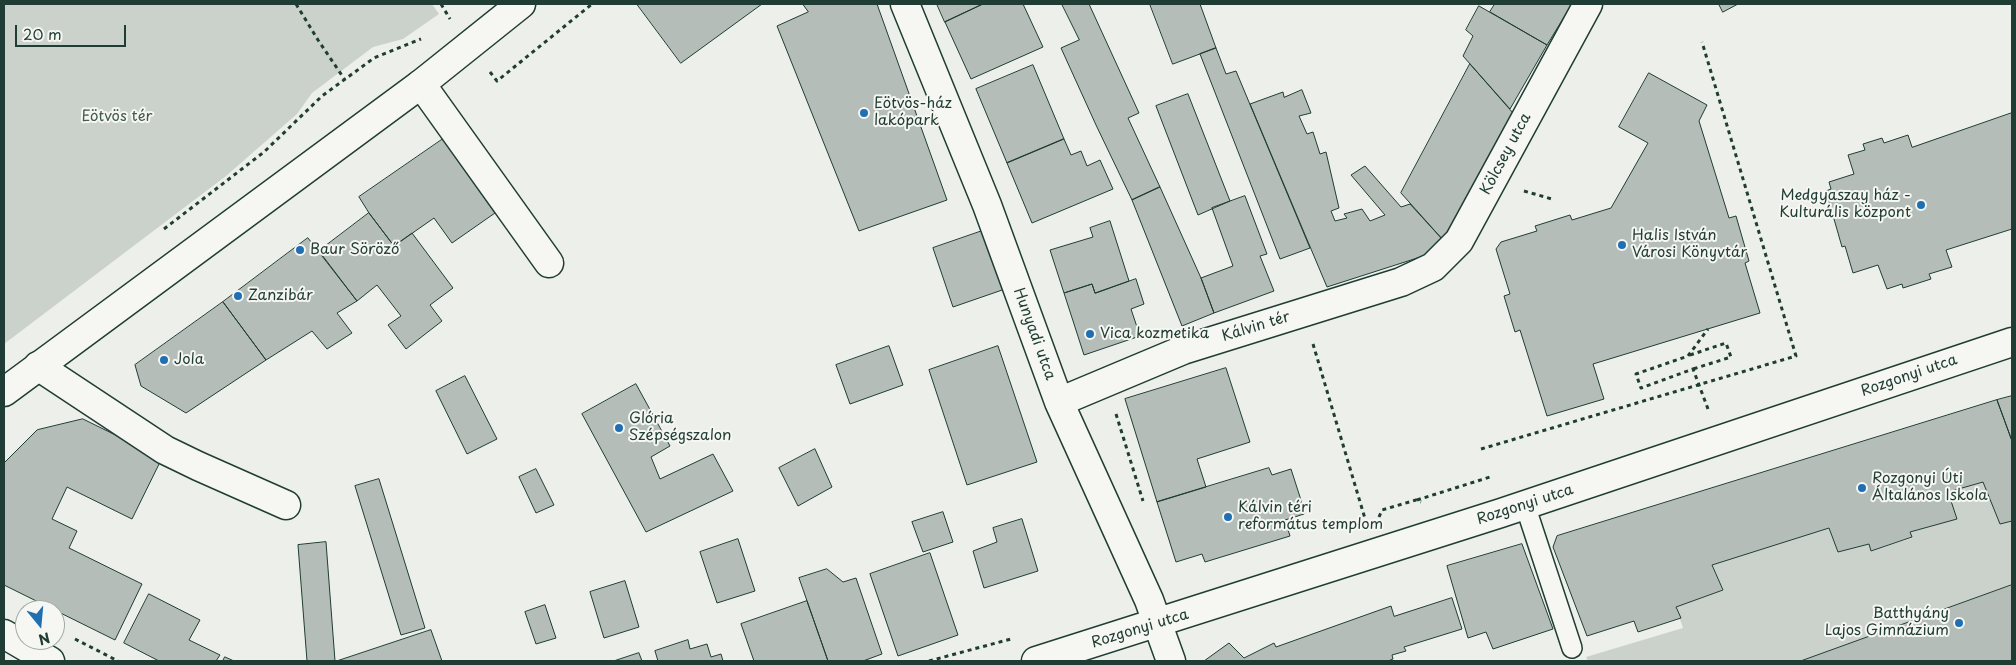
<!DOCTYPE html>
<meta charset="utf-8">
<style>
body{margin:0}
#map{position:relative;width:2016px;height:665px;overflow:hidden;background:#edefea;font-family:"Playpen Sans",sans-serif}
canvas{display:block}
.frame{position:absolute;inset:0;border:5px solid #1f3d34;pointer-events:none}
.north{position:absolute;left:15px;top:600px;width:50px;height:50px;box-sizing:border-box;background:#f6f6f2;border:1px solid #a0aca6;border-radius:50%;rotate:163deg;font-size:14px;font-weight:700;line-height:20px;text-align:center;color:#1f3d34}
.north::after{content:'';display:block;margin:auto;width:18px;height:22px;background:#1f6fb2;clip-path:polygon(50% 0,100% 100%,50% 72%,0 100%)}
.scale{position:absolute;left:15px;top:25px;width:111px;height:22px;box-sizing:border-box;border:2px solid #1f3d34;border-top:0;padding-left:6px;font-size:15px;line-height:18px;white-space:nowrap;color:#1f3d34;-webkit-text-stroke:4px #f6f6f2;paint-order:stroke}
</style>
<div id="map">
<canvas width="2016" height="665"></canvas>
<div class="frame"></div>
<div class="north">N</div>
<div class="scale">20 m</div>
</div>
<script>
const ctx = document.querySelector('canvas').getContext('2d');
ctx.lineJoin = 'round';
function paint(path, color) {
  ctx.fillStyle = color;
  ctx.fill(path, 'evenodd');
}
function trace(path, color, width, dash) {
  ctx.strokeStyle = color;
  ctx.lineWidth = width;
  ctx.lineCap = dash ? 'butt' : 'round';
  ctx.setLineDash(dash || []);
  ctx.stroke(path);
}
function write(font, color, halo, rows, align = 'center') {
  ctx.font = font + ' "Playpen Sans",sans-serif';
  ctx.lineWidth = 4;
  ctx.setLineDash([]);
  ctx.textBaseline = 'middle';
  ctx.strokeStyle = halo;
  ctx.fillStyle = color;
  for (const [text, x, y, turn = 0] of rows) {
    ctx.save();
    ctx.translate(x, y);
    ctx.rotate((+turn || 0) * Math.PI / 180);
    ctx.textAlign = isNaN(turn) ? turn : align;
    if (halo) ctx.strokeText(text, 0, 0);
    ctx.fillText(text, 0, 0);
    ctx.restore();
  }
}
paint(new Path2D(`
 M 4,4 L 432,4 L 439,14 L 403,39 L 373,47 L 312,93 L 297,114 L 226,176 L 4,344 Z
 M 1983,482 L 2000,523 L 2011,522 L 2012,525 L 2012,585 L 1801,661 L 1588,661 L 1586,657 L 1683,628 L 1676,607 L 1723,590 L 1712,565 L 1829,528 L 1838,552 L 1869,544 L 1872,551 L 1912,538 L 1910,532 L 1957,519 L 1948,492 Z`), '#cbd2cc');
const building = new Path2D(`
 M 637,4 L 762,4 L 681,63 Z
 M 803,4 L 877,4 L 947,200 L 859,231 L 777,26 L 808,12 Z
 M 937,4 L 983,4 L 945,22 Z
 M 983,4 L 1023,4 L 1043,47 L 971,79 L 945,22 Z
 M 1062,4 L 1089,4 L 1139,113 L 1128,118 L 1160,187 L 1132,200 L 1096,125 L 1061,48 L 1079,40 Z
 M 1150,4 L 1200,4 L 1216,48 L 1173,64 Z
 M 1495,4 L 1572,4 L 1547,45 L 1490,12 Z
 M 1719,4 L 1738,4 L 1723,12 Z
 M 1479,6 L 1547,45 L 1510,109 L 1463,56 L 1473,36 L 1466,30 Z
 M 1216,48 L 1226,74 L 1236,71 L 1310,248 L 1280,259 L 1200,54 Z
 M 1470,64 L 1513,113 L 1443,240 L 1401,193 Z
 M 1033,65 L 1064,139 L 1007,163 L 976,89 Z
 M 1649,73 L 1707,105 L 1699,121 L 1729,218 L 1736,216 L 1749,261 L 1745,263 L 1760,313 L 1593,364 L 1604,399 L 1547,416 L 1520,330 L 1515,332 L 1504,296 L 1510,294 L 1496,249 L 1501,242 L 1537,231 L 1535,226 L 1570,215 L 1572,220 L 1611,208 L 1648,143 L 1619,127 Z
 M 1302,90 L 1311,113 L 1299,116 L 1307,134 L 1313,132 L 1320,154 L 1326,152 L 1339,208 L 1331,211 L 1335,221 L 1347,218 L 1344,214 L 1362,209 L 1370,221 L 1385,215 L 1351,175 L 1365,166 L 1401,207 L 1410,204 L 1443,240 L 1436,252 L 1327,287 L 1250,104 L 1283,92 L 1284,97 Z
 M 1188,94 L 1230,201 L 1198,215 L 1156,106 Z
 M 2012,113 L 2012,229 L 1946,250 L 1952,267 L 1929,274 L 1931,279 L 1903,288 L 1902,284 L 1887,289 L 1878,265 L 1853,273 L 1845,246 L 1842,247 L 1826,191 L 1831,189 L 1829,182 L 1854,174 L 1848,155 L 1865,150 L 1863,144 L 1882,138 L 1884,143 L 1908,135 L 1912,147 Z
 M 443,139 L 495,213 L 452,243 L 434,218 L 394,246 L 369,213 L 359,197 Z
 M 1064,139 L 1071,155 L 1081,151 L 1087,166 L 1100,160 L 1113,189 L 1032,223 L 1007,163 Z
 M 1160,187 L 1201,278 L 1214,313 L 1182,326 L 1132,200 Z
 M 1245,196 L 1267,254 L 1260,256 L 1274,291 L 1214,313 L 1201,278 L 1233,266 L 1212,208 Z
 M 369,213 L 394,246 L 412,233 L 453,288 L 430,305 L 442,321 L 406,349 L 388,325 L 401,316 L 377,285 L 357,301 L 319,251 Z
 M 1110,221 L 1129,281 L 1095,293 L 1092,284 L 1064,293 L 1050,250 L 1093,237 L 1090,228 Z
 M 988,229 L 1008,288 L 953,307 L 933,248 Z
 M 308,238 L 357,301 L 337,313 L 352,333 L 327,349 L 312,331 L 266,360 L 223,302 Z
 M 1136,279 L 1144,304 L 1131,309 L 1140,336 L 1084,355 L 1064,293 L 1092,284 L 1095,293 Z
 M 223,302 L 266,360 L 186,413 L 141,386 L 135,365 Z
 M 889,346 L 903,385 L 850,404 L 836,365 Z
 M 998,346 L 1037,462 L 967,485 L 929,370 Z
 M 1226,368 L 1250,442 L 1197,459 L 1206,487 L 1157,502 L 1125,399 Z
 M 465,376 L 497,439 L 467,454 L 436,391 Z
 M 636,384 L 670,446 L 651,457 L 660,479 L 713,454 L 733,491 L 646,532 L 582,414 Z
 M 2012,396 L 2012,441 L 1997,400 Z
 M 1997,400 L 2012,441 L 2012,521 L 2000,524 L 1983,482 L 1948,492 L 1957,519 L 1910,532 L 1912,537 L 1871,551 L 1869,544 L 1838,552 L 1829,528 L 1712,565 L 1723,590 L 1676,607 L 1681,618 L 1638,632 L 1634,621 L 1587,636 L 1553,547 L 1557,536 Z
 M 83,419 L 162,458 L 132,519 L 67,487 L 52,519 L 77,531 L 69,548 L 142,584 L 115,640 L 4,585 L 4,463 L 37,430 Z
 M 815,449 L 832,487 L 798,506 L 779,468 Z
 M 1269,468 L 1272,475 L 1291,469 L 1300,497 L 1304,514 L 1285,520 L 1290,536 L 1205,562 L 1202,554 L 1176,562 L 1157,502 Z
 M 536,469 L 554,505 L 536,513 L 519,477 Z
 M 379,479 L 425,628 L 401,635 L 355,486 Z
 M 943,512 L 953,542 L 923,552 L 912,522 Z
 M 1022,519 L 1038,571 L 984,588 L 973,551 L 997,542 L 993,528 Z
 M 738,539 L 755,591 L 717,603 L 700,552 Z
 M 326,542 L 335,661 L 307,661 L 298,545 Z
 M 1522,544 L 1553,629 L 1493,649 L 1486,632 L 1468,638 L 1447,566 Z
 M 930,553 L 958,635 L 898,656 L 870,574 Z
 M 827,569 L 843,582 L 856,578 L 882,654 L 863,661 L 828,661 L 799,578 Z
 M 625,581 L 639,627 L 604,638 L 590,592 Z
 M 2012,585 L 2012,661 L 1801,661 Z
 M 149,594 L 200,620 L 189,640 L 220,655 L 216,661 L 159,661 L 124,643 Z
 M 1452,598 L 1462,629 L 1404,647 L 1406,651 L 1392,655 L 1393,659 L 1388,661 L 1204,661 L 1229,643 L 1244,658 L 1274,643 L 1276,647 L 1391,606 L 1394,616 Z
 M 807,601 L 828,661 L 754,661 L 741,624 Z
 M 545,605 L 556,638 L 536,644 L 525,612 Z
 M 431,630 L 442,661 L 337,661 Z
 M 688,640 L 690,649 L 707,644 L 711,657 L 721,654 L 723,661 L 658,661 L 655,651 Z
 M 639,653 L 642,661 L 614,661 Z
 M 225,657 L 234,661 L 223,661 Z`);
paint(building, '#b4bdb8');
trace(building, '#1f3d34', 1);
const lane = new Path2D(`
 M 1525,505 L 1572,648`);
const street = new Path2D(`
 M 905,4 L 987,205 L 1059,402 L 1149,600 L 1171,661
 M 421,84 L 549,263
 M 38,366 L 165,450 L 198,466 L 286,505
 M 1059,402 L 1183,350 L 1401,282 L 1433,267 L 1459,241 L 1588,4
 M 4,634 L 50,661
 M 1036,661 L 1501,513 L 2012,342`);
const secondary = new Path2D(`
 M 4,392 L 421,84 L 521,4`);
trace(lane, '#1f3d34', 22);
trace(street, '#1f3d34', 31);
trace(secondary, '#1f3d34', 31);
trace(new Path2D(`
 M 296,4 L 318,40 L 345,80
 M 441,4 L 450,19
 M 490,72 L 497,81 L 592,4
 M 1524,191 L 1552,199
 M 164,229 L 264,152 L 322,96 L 374,58 L 421,39
 M 1313,344 L 1366,522
 M 1690,355 L 1726,343 L 1731,357 L 1693,369
 M 1708,409 L 1693,369 L 1641,388 L 1636,374 L 1688,356 L 1708,329
 M 1116,414 L 1143,501
 M 1481,449 L 1796,356 L 1702,42
 M 1417,500 L 1490,477
 M 1379,517 L 1382,510 L 1416,500 L 1421,502
 M 75,639 L 118,661
 M 929,661 L 1011,639`), '#1f3d34', 3, [4, 4]);
trace(lane, '#f6f6f2', 19);
trace(street, '#f6f6f2', 28);
trace(secondary, '#f6f6f2', 28);
for (const [x, y, r, color] of [
 [864,113,5,"#1f6fb2"],
 [1921,205,5,"#1f6fb2"],
 [1622,245,5,"#1f6fb2"],
 [300,250,5,"#1f6fb2"],
 [238,296,5,"#1f6fb2"],
 [1090,334,5,"#1f6fb2"],
 [164,360,5,"#1f6fb2"],
 [619,428,5,"#1f6fb2"],
 [1862,488,5,"#1f6fb2"],
 [1228,517,5,"#1f6fb2"],
 [1959,623,5,"#1f6fb2"]
]) {
  const dot = new Path2D();
  dot.arc(x, y, r, 0, 2 * Math.PI);
  ctx.fillStyle = color;
  ctx.fill(dot);
  trace(dot, '#f6f6f2', 2);
}
write('15px', '#1f3d34', '#f6f6f2', [
 ["Eötvös-ház",874,104],
 ["lakópark",874,121],
 ["Medgyaszay ház -",1911,196,"right"],
 ["Kulturális központ",1911,213,"right"],
 ["Halis István",1632,236],
 ["Városi Könyvtár",1632,253],
 ["Baur Söröző",310,250],
 ["Zanzibár",248,296],
 ["Vica kozmetika",1100,334],
 ["Jola",174,360],
 ["Glória",629,419],
 ["Szépségszalon",629,436],
 ["Rozgonyi Úti",1872,479],
 ["Általános Iskola",1872,496],
 ["Kálvin téri",1238,508],
 ["református templom",1238,525],
 ["Batthyány",1949,614,"right"],
 ["Lajos Gimnázium",1949,631,"right"]
], 'left');
write('15px', '#415b52', '#f6f6f2', [
 ["Eötvös tér",117,117]
]);
write('15px', '#1f3d34', '#f6f6f2', [
 ["Kölcsey utca",1506,154,-62],
 ["Kálvin tér",1256,327,-17],
 ["Hunyadi utca",1034,334,70],
 ["Rozgonyi utca",1909,376,-19],
 ["Rozgonyi utca",1525,505,-18],
 ["Rozgonyi utca",1140,629,-17]
]);
</script>
